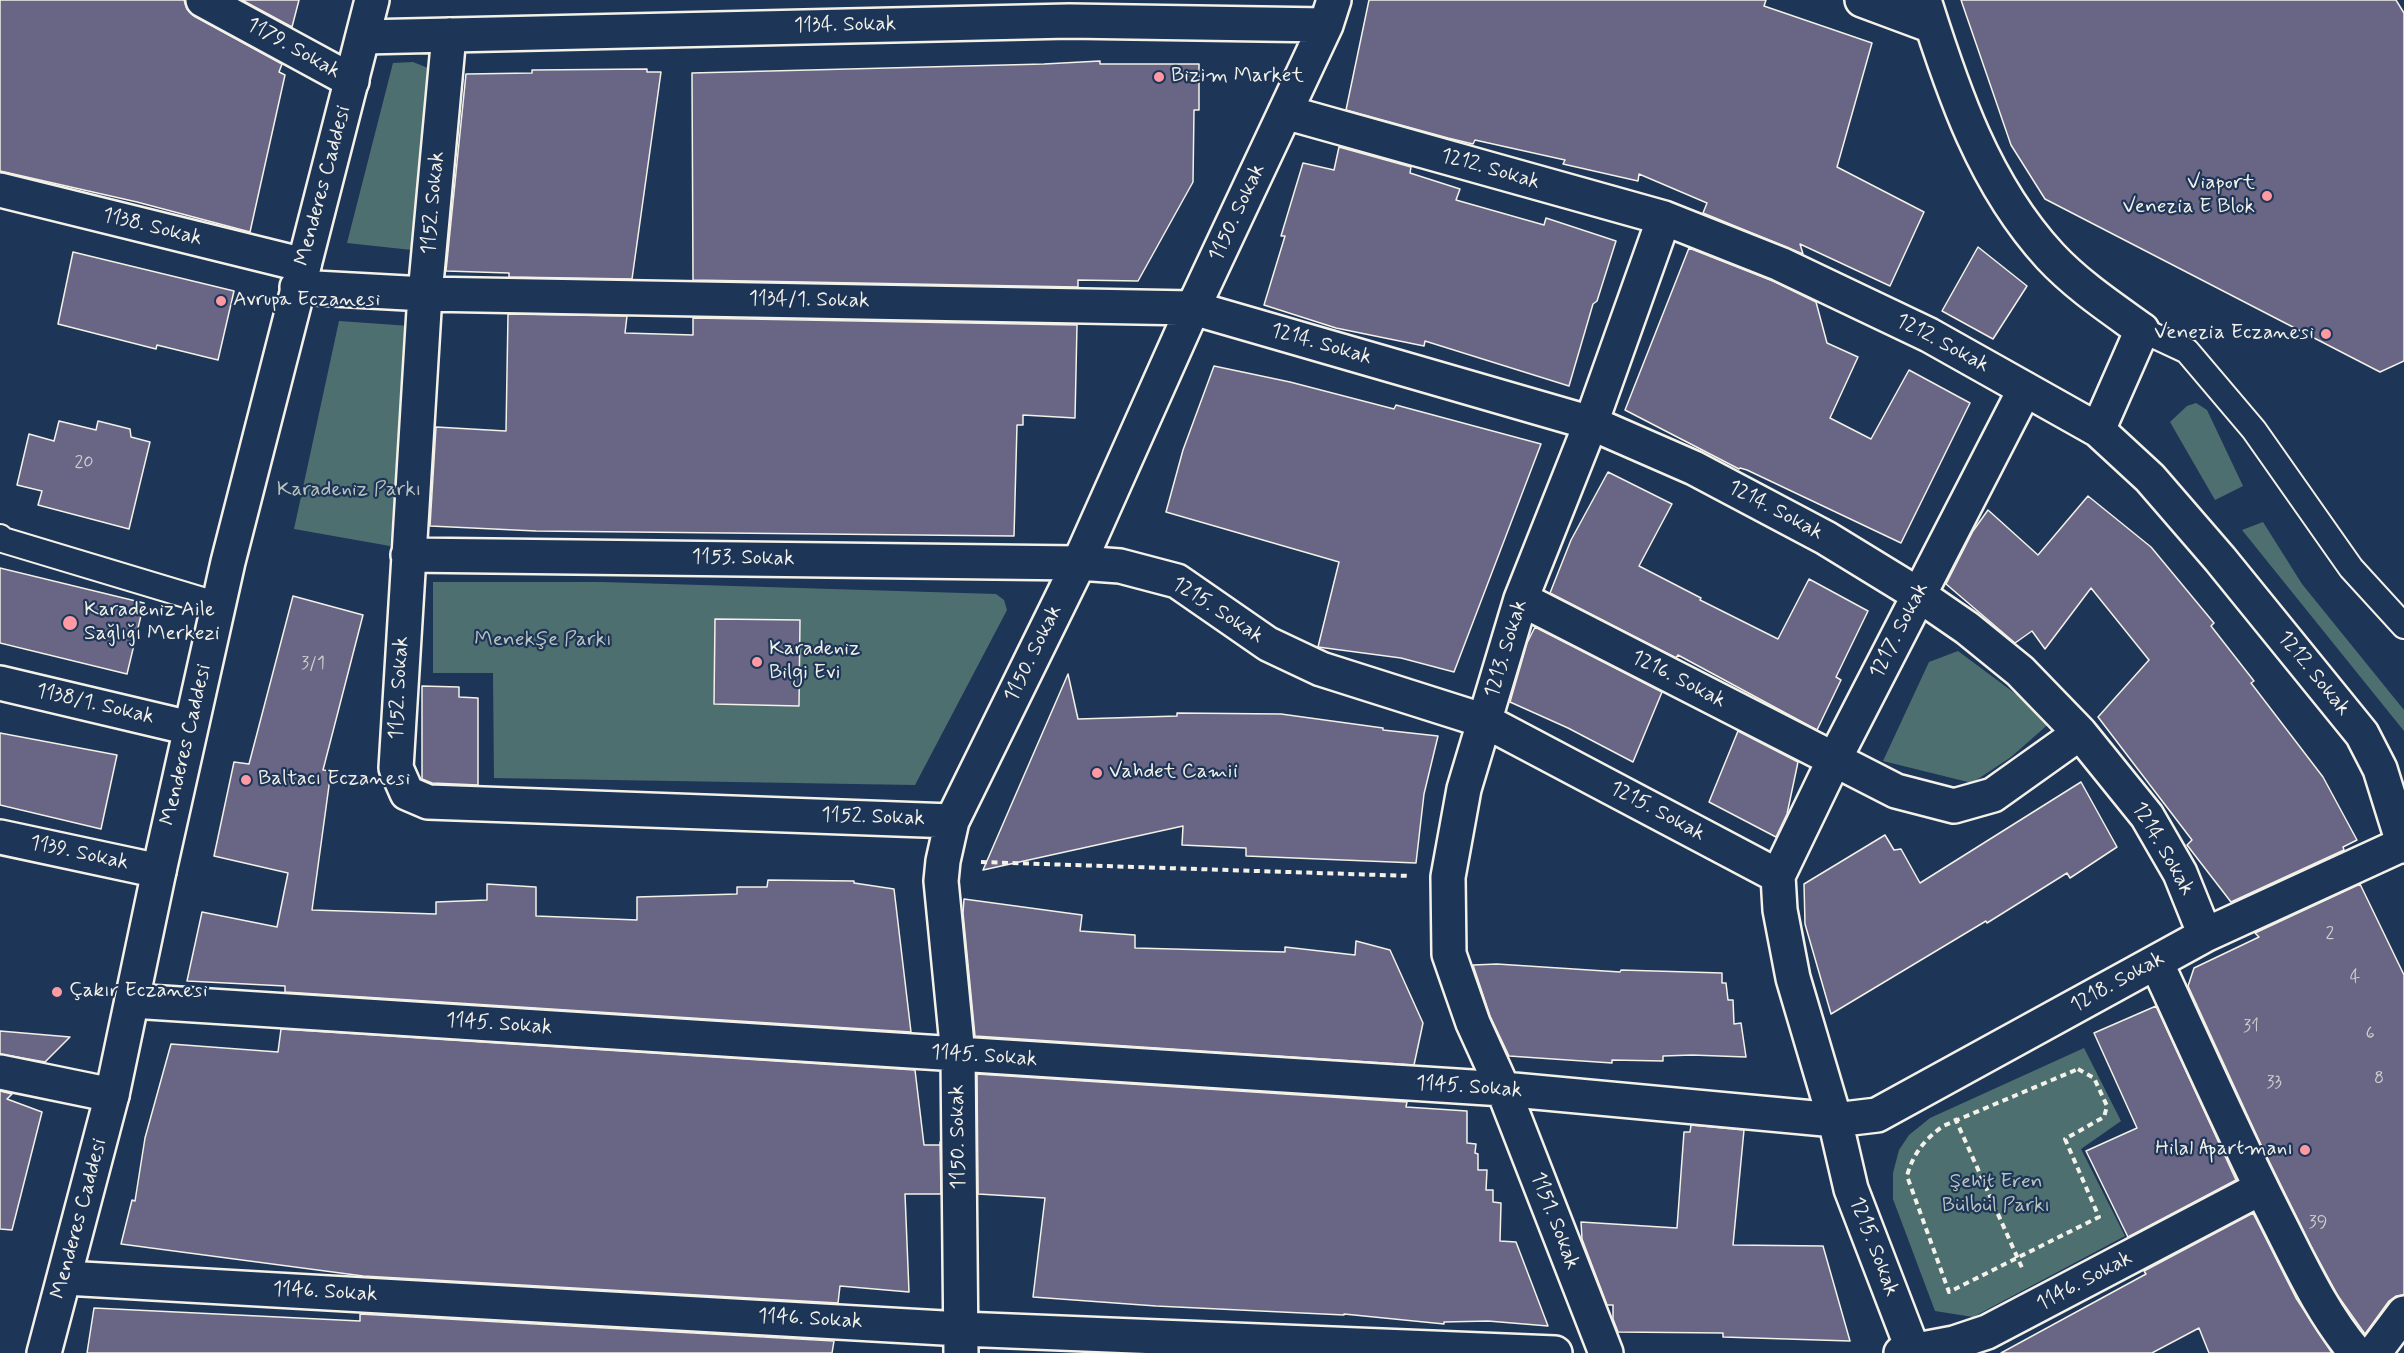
<!DOCTYPE html>
<meta charset="utf-8">
<style>
body{margin:0}
canvas{display:block;background:#1d3557}
</style>
<canvas width="2404" height="1353"></canvas>
<script>
const ctx = document.querySelector('canvas').getContext('2d');
ctx.lineJoin = 'round';
function paint(path, color) {
  ctx.fillStyle = color;
  ctx.fill(path, 'evenodd');
}
function trace(path, color, width, dash) {
  ctx.strokeStyle = color;
  ctx.lineWidth = width;
  ctx.lineCap = dash ? 'butt' : 'round';
  ctx.setLineDash(dash || []);
  ctx.stroke(path);
}
function write(font, color, halo, rows, align = 'center') {
  ctx.font = font + ' Mynerve,sans-serif';
  ctx.lineWidth = 4.5;
  ctx.setLineDash([]);
  ctx.textBaseline = 'middle';
  ctx.strokeStyle = halo;
  ctx.fillStyle = color;
  for (const [text, x, y, turn = 0] of rows) {
    ctx.save();
    ctx.translate(x, y);
    ctx.rotate((+turn || 0) * Math.PI / 180);
    ctx.textAlign = isNaN(turn) ? turn : align;
    if (halo) ctx.strokeText(text, 0, 0);
    ctx.fillText(text, 0, 0);
    ctx.restore();
  }
}
paint(new Path2D(`
 M 413,62 L 433,70 L 412,250 L 347,243 L 393,63 Z
 M 339,321 L 410,326 L 390,546 L 294,529 Z
 M 2196,403 L 2207,410 L 2243,486 L 2215,500 L 2170,422 L 2187,406 Z
 M 2263,522 L 2302,584 L 2404,710 L 2404,731 L 2242,530 Z
 M 433,582 L 602,582 L 996,594 L 1004,600 L 1007,610 L 915,785 L 494,778 L 493,673 L 433,673 Z
 M 1958,651 L 2052,721 L 2011,757 L 1972,783 L 1883,761 L 1929,662 Z
 M 2084,1048 L 2121,1121 L 2081,1149 L 2125,1236 L 1973,1317 L 1935,1311 L 1893,1199 L 1893,1173 L 1899,1150 L 1909,1135 L 1930,1118 Z`), '#4e6f70');
const building = new Path2D(`
 M 0,0 L 184,0 L 187,9 L 194,16 L 282,64 L 279,72 L 285,75 L 250,232 L 137,202 L 0,171 Z
 M 242,0 L 299,0 L 292,27 Z
 M 1369,0 L 1766,0 L 1764,6 L 1872,43 L 1837,167 L 1924,212 L 1890,286 L 1800,244 L 1803,254 L 1703,213 L 1707,203 L 1639,174 L 1638,181 L 1563,164 L 1565,160 L 1475,140 L 1473,144 L 1448,138 L 1346,110 Z
 M 1961,0 L 2396,0 L 2404,13 L 2404,361 L 2380,372 L 2045,199 L 2011,145 Z
 M 1100,61 L 1100,64 L 1199,64 L 1199,110 L 1194,110 L 1193,182 L 1138,281 L 1078,280 L 1078,287 L 693,280 L 692,73 L 1044,64 Z
 M 647,69 L 647,72 L 661,72 L 632,279 L 509,277 L 509,273 L 446,271 L 466,74 L 532,73 L 532,70 Z
 M 1339,147 L 1411,167 L 1410,173 L 1460,189 L 1456,200 L 1544,225 L 1546,218 L 1616,241 L 1597,301 L 1593,304 L 1569,386 L 1425,341 L 1424,346 L 1336,328 L 1264,305 L 1285,236 L 1281,236 L 1303,163 L 1334,170 Z
 M 1978,247 L 2027,286 L 1993,339 L 1942,311 Z
 M 1689,248 L 1773,281 L 1816,302 L 1827,343 L 1858,357 L 1830,418 L 1871,439 L 1909,370 L 1970,403 L 1901,543 L 1747,470 L 1740,468 L 1739,469 L 1625,410 Z
 M 73,252 L 234,291 L 218,360 L 157,345 L 156,349 L 58,324 Z
 M 508,314 L 627,316 L 625,333 L 693,335 L 693,318 L 1077,325 L 1075,418 L 1023,415 L 1023,425 L 1017,425 L 1014,536 L 536,531 L 430,526 L 436,427 L 506,431 Z
 M 1214,366 L 1290,382 L 1394,409 L 1396,405 L 1541,444 L 1454,672 L 1401,658 L 1318,647 L 1339,562 L 1166,512 L 1183,450 Z
 M 59,421 L 96,430 L 98,421 L 130,429 L 131,437 L 150,442 L 129,529 L 38,505 L 42,491 L 17,485 L 29,434 L 54,441 Z
 M 1608,472 L 1672,504 L 1639,566 L 1701,598 L 1700,600 L 1778,639 L 1809,579 L 1868,611 L 1836,677 L 1841,680 L 1817,730 L 1678,655 L 1676,658 L 1550,593 L 1571,540 Z
 M 2088,496 L 2151,547 L 2214,623 L 2211,626 L 2254,681 L 2251,683 L 2323,777 L 2357,840 L 2343,847 L 2344,850 L 2231,902 L 2187,845 L 2192,840 L 2098,717 L 2149,660 L 2091,588 L 2045,649 L 2032,631 L 2015,643 L 1946,584 L 1973,531 L 1988,510 L 2038,555 Z
 M 0,568 L 144,603 L 127,674 L 0,643 Z
 M 293,596 L 363,615 L 323,770 L 331,771 L 312,910 L 436,914 L 436,902 L 487,900 L 487,884 L 536,887 L 536,916 L 637,920 L 637,897 L 737,894 L 737,887 L 767,887 L 768,880 L 854,881 L 854,883 L 894,889 L 911,1032 L 285,992 L 285,986 L 187,981 L 202,912 L 277,927 L 288,873 L 214,856 L 234,762 L 249,764 Z
 M 715,619 L 800,620 L 799,706 L 714,704 Z
 M 1535,627 L 1662,692 L 1633,762 L 1568,728 L 1510,702 L 1527,643 Z
 M 1068,674 L 1078,719 L 1177,716 L 1177,713 L 1281,714 L 1383,728 L 1383,730 L 1438,736 L 1424,794 L 1416,863 L 1246,856 L 1246,848 L 1182,845 L 1183,826 L 983,870 Z
 M 422,686 L 459,687 L 459,697 L 478,698 L 478,785 L 432,783 L 422,779 Z
 M 1738,731 L 1798,762 L 1787,814 L 1776,837 L 1709,802 Z
 M 0,733 L 117,755 L 101,829 L 0,805 Z
 M 2081,782 L 2117,847 L 2070,878 L 2067,873 L 1987,923 L 1986,921 L 1831,1014 L 1805,924 L 1804,884 L 1885,835 L 1894,850 L 1901,849 L 1920,883 Z
 M 2360,884 L 2404,975 L 2404,1295 L 2396,1296 L 2389,1301 L 2365,1334 L 2338,1296 L 2311,1246 L 2262,1147 L 2188,986 L 2194,968 L 2259,937 L 2255,933 Z
 M 964,899 L 1082,915 L 1080,931 L 1135,935 L 1135,948 L 1285,952 L 1285,947 L 1355,955 L 1356,941 L 1390,950 L 1423,1023 L 1414,1065 L 975,1036 L 963,913 Z
 M 1497,964 L 1620,972 L 1621,970 L 1722,973 L 1722,983 L 1726,983 L 1728,1000 L 1733,1000 L 1734,1024 L 1741,1023 L 1746,1057 L 1692,1055 L 1663,1056 L 1663,1061 L 1612,1060 L 1612,1063 L 1509,1056 L 1490,1016 L 1473,965 Z
 M 2156,1006 L 2236,1180 L 2128,1237 L 2086,1151 L 2137,1128 L 2094,1033 Z
 M 281,1029 L 915,1070 L 924,1145 L 940,1145 L 940,1142 L 941,1194 L 905,1194 L 909,1292 L 840,1286 L 838,1303 L 363,1276 L 121,1244 L 132,1200 L 135,1201 L 145,1138 L 171,1044 L 278,1052 Z
 M 0,1031 L 70,1037 L 45,1062 L 0,1054 Z
 M 977,1074 L 1407,1102 L 1406,1107 L 1467,1111 L 1467,1143 L 1476,1144 L 1475,1153 L 1478,1154 L 1478,1170 L 1487,1170 L 1486,1190 L 1493,1190 L 1493,1202 L 1501,1203 L 1500,1241 L 1516,1242 L 1548,1326 L 1488,1321 L 1444,1322 L 1444,1324 L 1344,1314 L 1344,1315 L 1156,1306 L 1033,1297 L 1045,1198 L 978,1194 Z
 M 0,1091 L 12,1094 L 7,1099 L 42,1112 L 12,1230 L 0,1229 Z
 M 1691,1125 L 1744,1130 L 1733,1245 L 1823,1246 L 1850,1341 L 1723,1337 L 1723,1333 L 1618,1332 L 1613,1319 L 1613,1305 L 1607,1305 L 1582,1239 L 1581,1222 L 1677,1228 L 1684,1132 L 1690,1132 Z
 M 2253,1213 L 2296,1298 L 2332,1353 L 2209,1353 L 2199,1328 L 2152,1353 L 2001,1353 L 2146,1274 L 2144,1271 Z
 M 94,1308 L 360,1321 L 360,1314 L 834,1341 L 832,1353 L 87,1353 Z`);
paint(building, '#686585');
trace(building, '#f4f1e8', 1.5);
const service = new Path2D(`
 M 2142,330 L 2187,351 L 2254,430 L 2351,568 L 2404,626
 M 0,537 L 3,540 L 219,605`);
const minor = new Path2D(`
 M 203,0 L 352,81
 M 1862,0 L 1932,26
 M 1924,0 C 1953,92 1984,184 2050,256 C 2077,285 2110,307 2142,330 L 2098,430
 M 449,35 L 425,294 L 396,768 L 407,793 L 428,802 L 952,821
 M 363,37 L 1069,21 L 1326,25
 M 1285,112 L 1664,218 L 1780,264 L 1929,335 L 2098,430 L 2150,478 L 2220,559 L 2362,734 L 2380,769 L 2404,846
 M 0,190 L 304,265
 M 297,287 L 425,294 L 1193,308 L 1591,423 L 1694,468 L 1826,538 L 1919,595 L 1967,628 L 2020,671 L 2080,733 L 2147,816 L 2180,873 L 2205,935
 M 408,555 L 1079,563 L 1120,566 L 1177,581 L 1268,644 L 1321,669 L 1485,721 L 1778,876 L 1780,910 L 1793,978 L 1835,1120 L 1851,1189 L 1914,1353
 M 1521,599 L 1896,791 L 1954,806 L 1993,795 L 2080,733
 M 0,683 L 190,728
 M 0,837 L 159,871
 M 1778,876 L 1834,760 L 2025,389
 M 2156,962 C 2196,1048 2234,1135 2277,1219 C 2301,1266 2322,1313 2356,1353
 M 132,1001 L 1503,1089 L 1835,1120 L 1877,1115 L 2205,935 L 2403,844
 M 0,1072 L 112,1095
 M 65,1278 L 961,1329 L 1555,1353
 M 961,1353 L 958,1055 L 941,881 L 943,861 L 952,821 L 1079,563 L 1193,308 L 1326,25 L 1334,0
 M 1606,1353 L 1503,1089 L 1473,1023 L 1449,954 L 1448,877 L 1464,789 L 1521,599 L 1591,423 L 1664,218
 M 1901,1353 L 1954,1343 L 1987,1332 L 2261,1188
 M 2374,1353 L 2404,1313`);
const tertiary = new Path2D(`
 M 44,1353 L 112,1095 L 159,871 L 228,562 L 372,0`);
trace(service, '#f4f1e8', 28);
trace(minor, '#f4f1e8', 38);
trace(tertiary, '#f4f1e8', 38);
trace(new Path2D(`
 M 981,862 L 1411,876
 M 2078,1069 L 2094,1078 L 2107,1106 L 2104,1117 L 2065,1139 L 2099,1217 L 1949,1292 L 1907,1176 C 1913,1154 1924,1140 1943,1126 Z
 M 1955,1118 L 2023,1270`), '#f4f1e8', 4, [6, 4.5]);
trace(service, '#1d3557', 24);
trace(minor, '#1d3557', 33);
trace(tertiary, '#1d3557', 33);
for (const [x, y, r, color] of [
 [1159,77,6,"#ff9aa2"],
 [2267,196,6,"#ff9aa2"],
 [221,301,6,"#ff9aa2"],
 [2326,334,6,"#ff9aa2"],
 [70,623,8,"#ff9aa2"],
 [757,662,6,"#ff9aa2"],
 [1097,773,6,"#ff9aa2"],
 [246,780,6,"#ff9aa2"],
 [57,992,6,"#ff9aa2"],
 [2305,1150,6,"#ff9aa2"]
]) {
  const dot = new Path2D();
  dot.arc(x, y, r, 0, 2 * Math.PI);
  ctx.fillStyle = color;
  ctx.fill(dot);
  trace(dot, '#1d3557', 2);
}
write('18px', '#d1cecf', null, [
 ["20",84,463],
 ["3/1",313,664],
 ["2",2330,934],
 ["4",2355,978],
 ["31",2251,1027],
 ["6",2370,1034],
 ["8",2379,1079],
 ["33",2274,1083],
 ["39",2318,1223]
]);
write('21px', '#f4f1e8', '#1d3557', [
 ["1134. Sokak",845,26,-1],
 ["1179. Sokak",293,49,29],
 ["1212. Sokak",1490,170,16],
 ["Menderes Caddesi",324,186,-75],
 ["1152. Sokak",434,203,-85],
 ["1150. Sokak",1238,213,-65],
 ["1138. Sokak",152,228,14],
 ["1134/1. Sokak",809,301,1],
 ["1212. Sokak",1942,344,28],
 ["1214. Sokak",1321,345,16],
 ["1214. Sokak",1775,511,28],
 ["1153. Sokak",743,559,1],
 ["1215. Sokak",1217,611,33],
 ["1217. Sokak",1900,631,-63],
 ["1213. Sokak",1507,649,-73],
 ["1150. Sokak",1034,654,-64],
 ["1212. Sokak",2313,674,51],
 ["1216. Sokak",1678,680,27],
 ["1152. Sokak",400,688,-87],
 ["1138/1. Sokak",95,705,13],
 ["Menderes Caddesi",187,745,-77],
 ["1215. Sokak",1657,812,28],
 ["1152. Sokak",873,818,2],
 ["1214. Sokak",2162,849,60],
 ["1139. Sokak",79,854,12],
 ["1218. Sokak",2118,983,-29],
 ["1145. Sokak",499,1025,4],
 ["1145. Sokak",984,1057,4],
 ["1145. Sokak",1469,1088,4],
 ["1150. Sokak",959,1137,-91],
 ["Menderes Caddesi",80,1219,-75],
 ["1151. Sokak",1554,1221,69],
 ["1215. Sokak",1873,1247,69],
 ["1146. Sokak",2085,1282,-28],
 ["1146. Sokak",325,1293,3],
 ["1146. Sokak",810,1320,3]
]);
write('21px', '#f4f1e8', '#1d3557', [
 ["Bizim Market",1171,77],
 ["Viaport",2255,184,"right"],
 ["Venezia E Blok",2255,208,"right"],
 ["Avrupa Eczanesi",233,301],
 ["Venezia Eczanesi",2314,334,"right"],
 ["Karadeniz Aile",84,611],
 ["Sağlığı Merkezi",84,635],
 ["Karadeniz",769,650],
 ["Bilgi Evi",769,674],
 ["Vahdet Camii",1109,773],
 ["Baltacı Eczanesi",258,780],
 ["Çakır Eczanesi",69,992],
 ["Hilal Apartmanı",2293,1150,"right"]
], 'left');
write('21px', '#bac4be', '#1d3557', [
 ["Karadeniz Parkı",349,491],
 ["Menekşe Parkı",543,641],
 ["Şehit Eren",1996,1183],
 ["Bülbül Parkı",1996,1207]
]);
</script>
